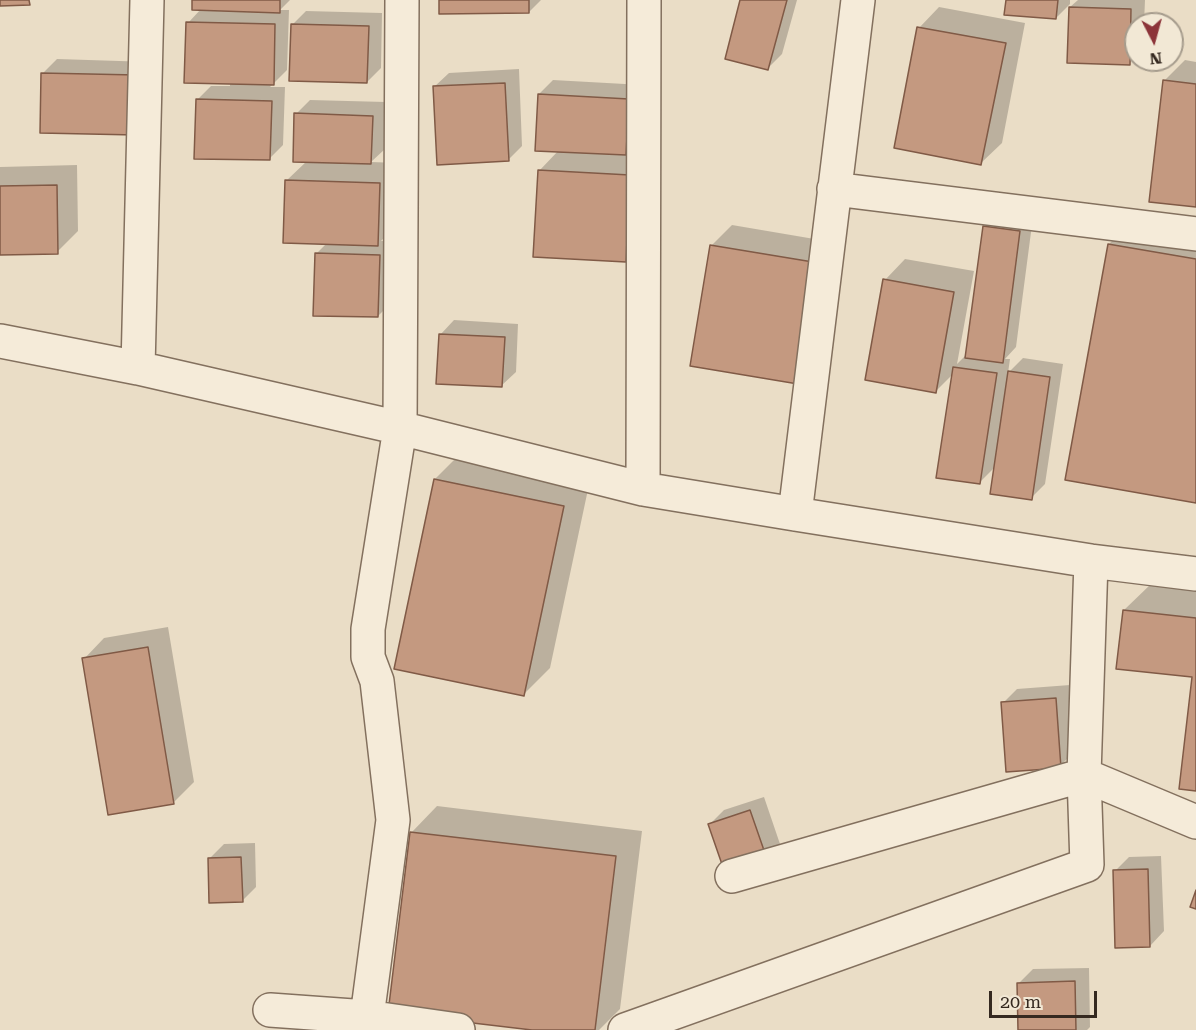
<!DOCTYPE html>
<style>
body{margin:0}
#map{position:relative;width:1196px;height:1030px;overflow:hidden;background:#eaddc6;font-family:"Roboto Serif",serif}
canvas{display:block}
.north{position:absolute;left:1124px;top:12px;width:60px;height:60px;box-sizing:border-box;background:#f2e8d5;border:2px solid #a69c8d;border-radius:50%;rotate:174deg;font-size:16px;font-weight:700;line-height:24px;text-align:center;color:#352920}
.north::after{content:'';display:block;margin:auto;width:21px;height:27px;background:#8c3439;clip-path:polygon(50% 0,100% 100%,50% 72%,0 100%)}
.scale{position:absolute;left:989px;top:991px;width:108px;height:27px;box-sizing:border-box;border:3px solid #352920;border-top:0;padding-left:8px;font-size:18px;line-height:21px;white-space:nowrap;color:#352920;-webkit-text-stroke:4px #f2e8d5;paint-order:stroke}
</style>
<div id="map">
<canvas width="1196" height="1030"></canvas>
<div class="north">N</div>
<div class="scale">20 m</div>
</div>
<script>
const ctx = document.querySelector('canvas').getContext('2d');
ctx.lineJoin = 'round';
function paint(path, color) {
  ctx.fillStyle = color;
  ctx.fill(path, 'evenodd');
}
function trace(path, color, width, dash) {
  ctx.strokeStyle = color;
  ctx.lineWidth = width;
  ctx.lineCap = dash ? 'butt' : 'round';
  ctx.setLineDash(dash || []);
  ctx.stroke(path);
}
paint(new Path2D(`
 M 194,0 L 290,0 L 280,10 L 289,10 L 287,70 L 270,87 L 285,87 L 283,145 L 269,159 L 197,100 L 211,86 L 230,86 L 230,83 L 188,23 L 201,9 Z
 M 441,0 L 541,0 L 529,12 Z
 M 742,0 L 797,0 L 782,54 L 768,68 Z
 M 1007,0 L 1070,0 L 1070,4 L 1056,18 Z
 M 1078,0 L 1145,0 L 1144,24 L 1136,24 L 1136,56 L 1129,63 L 1070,7 Z
 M 939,7 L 1025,23 L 1002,143 L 981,163 L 919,28 Z
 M 306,11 L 382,13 L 381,68 L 367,82 L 292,25 Z
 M 57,59 L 151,62 L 135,133 L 43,73 Z
 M 1185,60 L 1196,62 L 1196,206 L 1164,81 Z
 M 519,69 L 522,146 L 508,160 L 434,87 L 449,73 Z
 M 553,80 L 643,85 L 640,140 L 626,154 L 650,155 L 646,240 L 625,260 L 539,171 L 559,150 L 539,94 Z
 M 310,100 L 386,102 L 385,149 L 371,162 L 400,163 L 398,224 L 381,241 L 394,241 L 392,302 L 378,316 L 316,254 L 327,243 L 286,181 L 307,161 L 296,114 Z
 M 77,165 L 78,231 L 57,252 L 0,253 L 0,167 Z
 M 998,213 L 1033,217 L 1016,347 L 1005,359 L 1010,359 L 1008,373 L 1023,358 L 1063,364 L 1045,484 L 1031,498 L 995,467 L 979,483 L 953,374 L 936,391 L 885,280 L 905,259 L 974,271 L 957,364 L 967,354 L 984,227 Z
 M 1136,218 L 1196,229 L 1196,501 L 1109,244 Z
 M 732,225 L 838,243 L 797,382 L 711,246 Z
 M 454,320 L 518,324 L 516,372 L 501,386 L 440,335 Z
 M 461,453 L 590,480 L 550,668 L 524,694 L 435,479 Z
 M 1151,584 L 1196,589 L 1196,789 L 1193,676 L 1124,610 Z
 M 168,627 L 194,782 L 173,803 L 84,659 L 104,638 Z
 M 1070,685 L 1074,752 L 1060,766 L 1003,703 L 1017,689 Z
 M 764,797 L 780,844 L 766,858 L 710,824 L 724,810 Z
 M 437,806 L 642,831 L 620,1009 L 599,1030 L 545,1030 L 411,833 Z
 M 255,843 L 256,887 L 242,901 L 210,858 L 224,844 Z
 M 1161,856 L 1164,931 L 1150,946 L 1115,871 L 1129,857 Z
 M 1089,968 L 1090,1027 L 1087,1030 L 1020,1030 L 1019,983 L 1033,969 Z`), '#0003');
const building = new Path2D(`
 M 0,0 L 29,0 L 30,5 L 0,6 Z
 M 192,0 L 280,0 L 280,13 L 192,10 Z
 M 439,0 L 529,0 L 529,13 L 439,14 Z
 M 740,0 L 787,0 L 768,70 L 725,59 Z
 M 1006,0 L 1058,0 L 1056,19 L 1004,15 Z
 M 1069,7 L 1131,9 L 1130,65 L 1067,63 Z
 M 186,22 L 275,24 L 274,85 L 184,83 Z
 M 291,24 L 369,26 L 367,83 L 289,81 Z
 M 917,27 L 1006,43 L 981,165 L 894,148 Z
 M 41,73 L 137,75 L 136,135 L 40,133 Z
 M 1163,80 L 1196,84 L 1196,207 L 1149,202 Z
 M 505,83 L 509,161 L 437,165 L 433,86 Z
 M 538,94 L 629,99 L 626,155 L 535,151 Z
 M 196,99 L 272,101 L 270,160 L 194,159 Z
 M 294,113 L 373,116 L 371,164 L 293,162 Z
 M 538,170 L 630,175 L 626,262 L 533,257 Z
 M 285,180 L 380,183 L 378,246 L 283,243 Z
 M 57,185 L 58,254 L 0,255 L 0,186 Z
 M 983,226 L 1020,231 L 1003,363 L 965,358 Z
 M 1108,244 L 1196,259 L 1196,503 L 1065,480 Z
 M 710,245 L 819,263 L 798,384 L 690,366 Z
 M 315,253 L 380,255 L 378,317 L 313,316 Z
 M 883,279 L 954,292 L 936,393 L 865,380 Z
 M 439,334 L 505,337 L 502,387 L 436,384 Z
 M 953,367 L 997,373 L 980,484 L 936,478 Z
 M 1008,371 L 1050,377 L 1032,500 L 990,494 Z
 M 434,479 L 564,506 L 524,696 L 394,669 Z
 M 1123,610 L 1196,618 L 1196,791 L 1179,789 L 1192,677 L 1116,669 Z
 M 148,647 L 174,804 L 108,815 L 82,658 Z
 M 1056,698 L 1061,768 L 1006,772 L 1001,702 Z
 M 750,810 L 767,859 L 725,873 L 708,824 Z
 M 410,832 L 616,856 L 595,1030 L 532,1030 L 388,1013 Z
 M 241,857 L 243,902 L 209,903 L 208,858 Z
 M 1148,869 L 1150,947 L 1115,948 L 1113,870 Z
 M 1196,890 L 1196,909 L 1190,907 Z
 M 1075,981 L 1076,1030 L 1018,1030 L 1017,983 Z`);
paint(building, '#c49980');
trace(building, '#805a46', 1.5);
const minor = new Path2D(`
 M 834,189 L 1196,234
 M 0,341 L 138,368 L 400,428 L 643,489 L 795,514 L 1091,561 L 1196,574
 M 138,368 L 147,0
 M 643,489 L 644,0
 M 795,514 L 858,0
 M 732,876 L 1084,775 L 1196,822
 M 270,1010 L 367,1017 L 393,820 L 377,681 L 368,657 L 368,629 L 400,428 L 402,0
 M 367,1017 L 458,1030
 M 625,1030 L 1087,865 L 1084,775 L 1091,561`);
trace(minor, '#83705e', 36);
trace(minor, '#f5ebd9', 33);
</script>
